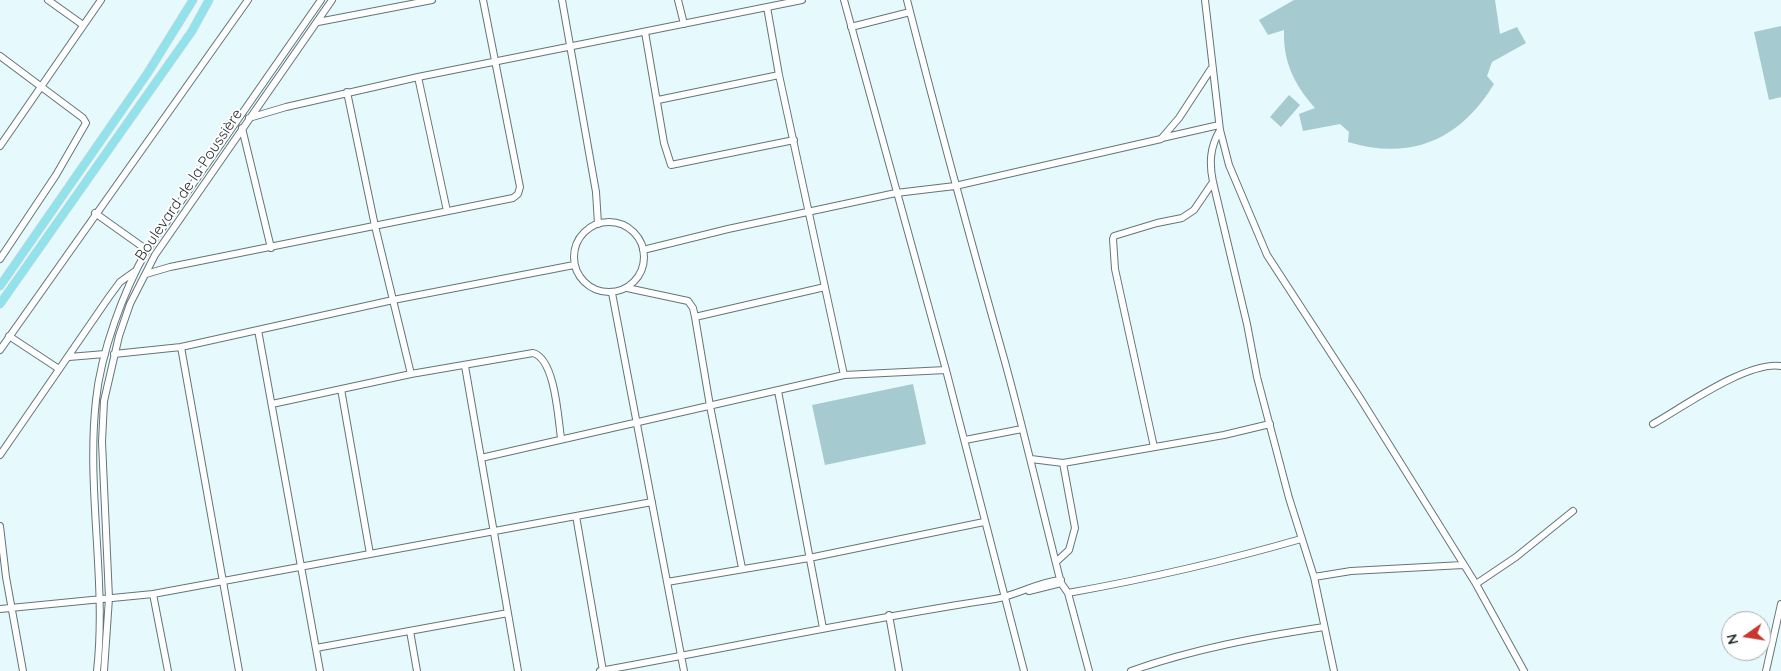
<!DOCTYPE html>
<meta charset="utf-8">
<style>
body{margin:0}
#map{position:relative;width:1781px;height:671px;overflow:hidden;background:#e6f9fc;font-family:Quicksand,sans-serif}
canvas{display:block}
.north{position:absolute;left:1721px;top:611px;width:50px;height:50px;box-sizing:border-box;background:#fff;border:1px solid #a9acac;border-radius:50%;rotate:257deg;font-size:14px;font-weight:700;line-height:20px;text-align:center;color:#282f30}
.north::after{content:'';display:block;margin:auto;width:18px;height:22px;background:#c63830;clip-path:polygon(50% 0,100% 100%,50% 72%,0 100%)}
</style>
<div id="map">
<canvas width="1781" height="671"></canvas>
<div class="north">N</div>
</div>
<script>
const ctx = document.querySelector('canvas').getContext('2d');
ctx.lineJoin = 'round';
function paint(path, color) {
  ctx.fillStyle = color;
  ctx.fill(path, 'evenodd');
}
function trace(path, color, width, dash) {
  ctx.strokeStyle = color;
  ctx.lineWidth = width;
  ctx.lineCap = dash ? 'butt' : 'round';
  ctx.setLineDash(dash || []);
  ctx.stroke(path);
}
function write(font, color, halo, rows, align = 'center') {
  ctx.font = font + ' Quicksand,sans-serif';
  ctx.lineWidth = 4;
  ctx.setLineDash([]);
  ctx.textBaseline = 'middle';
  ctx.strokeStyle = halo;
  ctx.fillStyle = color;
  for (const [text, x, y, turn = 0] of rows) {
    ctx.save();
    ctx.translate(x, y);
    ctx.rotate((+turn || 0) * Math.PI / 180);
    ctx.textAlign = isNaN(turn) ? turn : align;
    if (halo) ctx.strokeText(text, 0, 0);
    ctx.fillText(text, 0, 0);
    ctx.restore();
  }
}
paint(new Path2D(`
 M 1294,0 L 1495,0 L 1500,34 L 1517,27 L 1526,43 L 1492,62 L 1487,76 L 1494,84 C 1460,140 1411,161 1348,142 L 1349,132 L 1340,124 L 1303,131 L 1299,114 L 1315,108 C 1294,84 1283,62 1284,30 L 1268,35 L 1259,20 Z
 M 1781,26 L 1781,97 L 1769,100 L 1754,32 Z
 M 1289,95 L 1300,105 L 1281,127 L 1270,117 Z
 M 913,384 L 926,444 L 825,465 L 812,405 Z`), '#a5cacf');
const minor = new Path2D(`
 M 48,0 L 83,25
 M 562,0 L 596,192 L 598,224
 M 678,0 L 684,24
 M 844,0 L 946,370 L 1024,671
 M 907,0 C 938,121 971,242 1005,362 C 1025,435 1042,509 1061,583 L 1068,593 L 1089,671
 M 1205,0 L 1220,130 L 1229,165 L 1267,255 L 1360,398 L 1476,584 L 1524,671
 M 767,7 L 779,75 L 844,375
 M 318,22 L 432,0
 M 851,27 L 910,12
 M 645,32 L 664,143 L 671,165 L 794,140
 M 0,56 L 83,118 L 86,123 L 56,175 L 0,259
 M 418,77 L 447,211
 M 347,92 L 375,226 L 411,374
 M 658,100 L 779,75
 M 249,118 L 286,107 L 418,77 L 802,0
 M 242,128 L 271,248
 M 1220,130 C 1210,147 1209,163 1213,182 L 1247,324 L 1257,377 L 1289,498 L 1314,577 L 1334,671
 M 1162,138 L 1219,125
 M 0,146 L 101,0
 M 95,213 L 147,250
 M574 257a35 35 0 1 1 70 0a35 35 0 1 1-70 0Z
 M 643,250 L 728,229 L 896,193 L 955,186 L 1161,139 L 1179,118 L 1211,69
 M 146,274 L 170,267 L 513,198 L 518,194 L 520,187 L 483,0
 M 627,288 L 688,301 L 693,308 L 695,317
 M 612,293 L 684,671
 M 258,330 L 320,671
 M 9,336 L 59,369
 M 181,347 L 239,671
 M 0,350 L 248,0
 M 114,354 L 181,347 L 393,300 L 574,265
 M 69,357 L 105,354
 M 465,366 L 518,671
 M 341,389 L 370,554
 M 778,391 L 823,628
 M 272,404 L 411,374 L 533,353 C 555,359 558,417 561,438
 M 1653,424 C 1683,407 1747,361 1781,366
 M 965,440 L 1022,429
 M 1154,447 L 1115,269 L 1113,239 L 1114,236 L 1157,223 L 1182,218 L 1194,210 L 1213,182
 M 0,455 L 109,297 L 120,282 L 134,272
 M 481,458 L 844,375 L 946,370
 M 1031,459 L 1063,463 L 1224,435 L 1270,424
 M 576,516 L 603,671
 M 0,526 L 6,577 L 23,671
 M 1056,562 L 1069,550 L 1075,528 L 1063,463
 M 742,568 L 710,406 L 695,317 L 825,287
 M 1314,577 L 1351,571 L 1463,565
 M 667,582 L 809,558 L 984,522
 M 1476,584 L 1516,557 L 1573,511
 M 1029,591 L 1061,583
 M 1068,593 C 1146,579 1225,561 1301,539
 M 153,594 L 168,671
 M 0,609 L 153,594 L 652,502
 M 889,615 L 899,671
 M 410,631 L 417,671
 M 316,648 L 508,613
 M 97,671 C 107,581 86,490 96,400 C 101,352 123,292 147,250 L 321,0
 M 104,671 L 109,598 L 102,442 L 104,401 L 119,336 L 130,304 L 155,255 L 332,0
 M 600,671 C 732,647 863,619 995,599 C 1018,595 1037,582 1061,580
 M 1131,671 C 1193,649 1258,637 1324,627
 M 1766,671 L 1781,604`);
const major = new Path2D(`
 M 0,286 L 147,74 L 193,0
 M 0,304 L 192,31 L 209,0`);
trace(minor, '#647578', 8);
trace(major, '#d4d5d6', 9);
trace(minor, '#fff', 6);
trace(major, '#92e2ec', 8);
write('15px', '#282f30', '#fff', [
 ["Boulevard de la Poussière",189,185,-56]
]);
</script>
